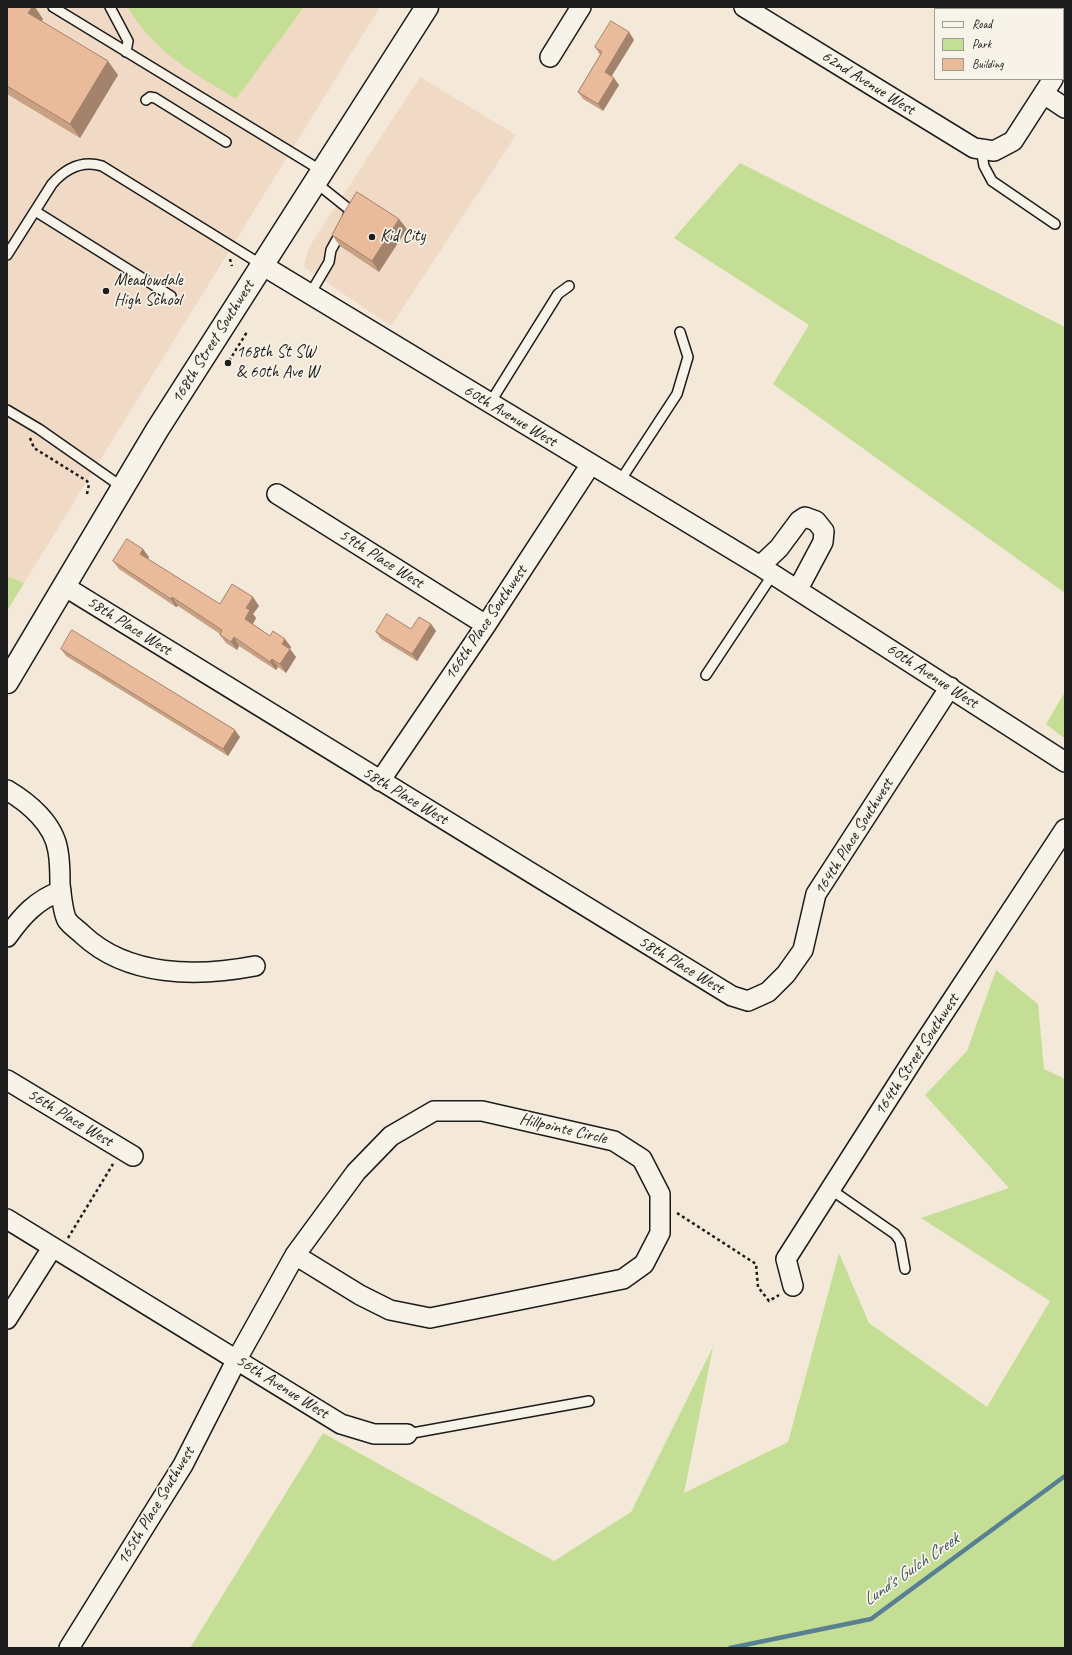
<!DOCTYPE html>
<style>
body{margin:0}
#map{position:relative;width:1072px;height:1655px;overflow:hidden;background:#f4e8d8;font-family:Caveat,sans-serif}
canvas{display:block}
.frame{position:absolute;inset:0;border:8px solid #1c1c1c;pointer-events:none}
.legend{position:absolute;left:934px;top:8px;width:130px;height:72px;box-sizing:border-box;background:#f7f3e8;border:1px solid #9f9d96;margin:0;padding:5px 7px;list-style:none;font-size:12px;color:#1c1c1c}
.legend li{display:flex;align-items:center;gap:8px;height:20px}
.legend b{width:20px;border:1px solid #9f9d96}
</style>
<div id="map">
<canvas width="1072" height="1655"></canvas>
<div class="frame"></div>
<ul class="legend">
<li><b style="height:5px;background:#f7f3e8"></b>Road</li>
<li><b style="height:11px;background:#c5de95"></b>Park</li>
<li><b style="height:11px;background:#e9bb9a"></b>Building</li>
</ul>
</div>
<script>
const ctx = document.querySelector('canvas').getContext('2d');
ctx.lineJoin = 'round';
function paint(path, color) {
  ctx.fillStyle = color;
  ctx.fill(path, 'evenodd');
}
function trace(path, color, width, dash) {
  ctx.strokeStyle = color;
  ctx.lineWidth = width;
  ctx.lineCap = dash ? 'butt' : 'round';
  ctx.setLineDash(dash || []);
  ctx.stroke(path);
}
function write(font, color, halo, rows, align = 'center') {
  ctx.font = font + ' Caveat,sans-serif';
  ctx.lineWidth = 3.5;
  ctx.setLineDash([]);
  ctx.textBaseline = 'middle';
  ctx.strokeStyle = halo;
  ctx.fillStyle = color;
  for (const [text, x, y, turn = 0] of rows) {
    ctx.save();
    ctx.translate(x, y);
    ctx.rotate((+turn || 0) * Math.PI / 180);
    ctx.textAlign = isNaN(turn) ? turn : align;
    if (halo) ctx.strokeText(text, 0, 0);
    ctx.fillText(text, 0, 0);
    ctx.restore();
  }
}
paint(new Path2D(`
 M 7,7 L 380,7 L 24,583 L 7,576 Z
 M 420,77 L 516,135 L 391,326 L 304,267 L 308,249 Z`), '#f1dac5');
paint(new Path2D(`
 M 127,7 L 304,7 L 236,99 C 189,70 158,55 127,7 Z
 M 740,163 L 1065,327 L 1065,593 L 773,384 L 809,325 L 674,238 Z
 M 7,576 L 24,583 L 7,611 Z
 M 1065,692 L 1065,739 L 1046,724 Z
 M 996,970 L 1038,1004 L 1044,1069 L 1065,1079 L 1065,1648 L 190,1648 L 323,1433 L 554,1561 L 631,1512 L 713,1347 L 684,1493 L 788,1442 L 839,1253 L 869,1323 L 987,1407 L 1050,1301 L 921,1218 L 1009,1188 L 925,1095 L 967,1051 Z`), '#c5de95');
trace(new Path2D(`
 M 730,1648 L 871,1619 L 1065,1476`), '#597f93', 4.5);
const lane = new Path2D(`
 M 53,7 L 322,171
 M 110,7 L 128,41 L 126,52
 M 146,100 L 150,97 L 155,98 L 226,142
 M 981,149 L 984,166 L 992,181 L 1055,224
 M 315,182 L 350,210 L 348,216
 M 35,211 L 171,296
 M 7,255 L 52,184 C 66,168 82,160 102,166 L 262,265
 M 310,294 L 329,262 L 331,250 L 342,230
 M 490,403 L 558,294 L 569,286
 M 7,410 L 39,429 L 122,487
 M 620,481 L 677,394 L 688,357 L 680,332
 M 706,675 L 773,574
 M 830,1189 L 895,1234 L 900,1241 L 905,1269
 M 407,1434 L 589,1401`);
const street = new Path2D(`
 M 744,7 L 974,148 L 994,151 L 1013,141 L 1053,79
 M 550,57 L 581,7
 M 1063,63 L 1065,60
 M 1044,94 L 1065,108
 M 262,265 L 760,566 L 1065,762
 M 277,494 L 486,625
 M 760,566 L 779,548 L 799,521 L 805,517 L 816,521 L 824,531 L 823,542 L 798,589
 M 64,586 L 732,996 L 748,1001 L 768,992 L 786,974 L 803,950 L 816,894 L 950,687
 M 380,781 L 486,625 L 591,464
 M 7,790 C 29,803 54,824 58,851 C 60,862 60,873 60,884 C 61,893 63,913 67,920 C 70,925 78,930 83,935 C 128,977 197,977 255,966
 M 7,937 C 22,916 36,900 61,891
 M 7,1080 L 133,1156
 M 7,1219 L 341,1424 L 374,1434 L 407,1434
 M 793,1286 L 786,1259 L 916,1055 L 1065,829
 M 7,1319 L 52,1248
 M 69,1648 L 183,1465 L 237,1359 L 295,1255 L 356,1172 L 391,1136 L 434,1111 L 482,1111 L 614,1141 L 642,1159 L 660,1194 L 660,1233 L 644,1264 L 623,1279 L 430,1318 L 390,1310 L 360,1295 L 295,1255`);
const secondary = new Path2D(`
 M 7,682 L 157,430 L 427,7`);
trace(lane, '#1c1c1c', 12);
trace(street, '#1c1c1c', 22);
trace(secondary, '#1c1c1c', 25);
trace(new Path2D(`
 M 230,259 L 232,266
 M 229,361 L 247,332
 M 30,438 L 34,448 L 87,481 L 89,484 L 87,494
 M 677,1213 L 756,1264 L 758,1287 L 769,1301 L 779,1295
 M 68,1238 L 113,1164`), '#1c1c1c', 2.5, [3, 3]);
trace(lane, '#f7f3e8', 9);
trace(street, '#f7f3e8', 19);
trace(secondary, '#f7f3e8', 22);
paint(new Path2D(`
 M 7,7 L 43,19 L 41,21 L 118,75 L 80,138 L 7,94 Z
 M 629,32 L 634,40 L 611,76 L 619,85 L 603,111 L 583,99 L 578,92 L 600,55 L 595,47 Z
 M 407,229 L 379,272 L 340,246 L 332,235 Z
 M 149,557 L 148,559 L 220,604 L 259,606 L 253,614 L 256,618 L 253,624 L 270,636 L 291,647 L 290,649 L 296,657 L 286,673 L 278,667 L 276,670 L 239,646 L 237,650 L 226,643 L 220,635 L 220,634 L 178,606 L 176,607 L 119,569 L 113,561 Z
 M 431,624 L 436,631 L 417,661 L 381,639 L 376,632 L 411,629 Z
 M 61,649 L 240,737 L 228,756 L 66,656 Z`), '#c8a184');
paint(new Path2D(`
 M 32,7 L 35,7 L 43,19 L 38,27 L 28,13 Z
 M 629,32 L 634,40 L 610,79 L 605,72 Z
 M 108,61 L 118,75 L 80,138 L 70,124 Z
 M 614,78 L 619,85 L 603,111 L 598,104 Z
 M 399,219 L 407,229 L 379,272 L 372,261 Z
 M 143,549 L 149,557 L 146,562 L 140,554 Z
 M 172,597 L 178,606 L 176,607 L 171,599 Z
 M 253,597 L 259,606 L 253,614 L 256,618 L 251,627 L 245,619 L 246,608 Z
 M 431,624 L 436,631 L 417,661 L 412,654 Z
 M 234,637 L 239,646 L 237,650 L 231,642 Z
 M 285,639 L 291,647 L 288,652 L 282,644 Z
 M 290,649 L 296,657 L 286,673 L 280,664 Z
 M 272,659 L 278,667 L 276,670 L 270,662 Z
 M 235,730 L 240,737 L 228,756 L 223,749 Z`), '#a3836c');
const building = new Path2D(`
 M 7,7 L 32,7 L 28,13 L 108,61 L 70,124 L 7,86 Z
 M 611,21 L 629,32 L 605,72 L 614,78 L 598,104 L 578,92 L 602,52 L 595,47 Z
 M 357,192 L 399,219 L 372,261 L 332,235 L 342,216 Z
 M 127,539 L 143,549 L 140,554 L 220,604 L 232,584 L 253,597 L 246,608 L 250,610 L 245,619 L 270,636 L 273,631 L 285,639 L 282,644 L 290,649 L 280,664 L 272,659 L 270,662 L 234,637 L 231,642 L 220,635 L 222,630 L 172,597 L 171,599 L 113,561 Z
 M 387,614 L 411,629 L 419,617 L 431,624 L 412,654 L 376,632 Z
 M 72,630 L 235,730 L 223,749 L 61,649 Z`);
paint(building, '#e9bb9a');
trace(building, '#a3836c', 1);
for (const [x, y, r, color] of [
 [372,237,4,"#1c1c1c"],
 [106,291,4,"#1c1c1c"],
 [228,363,4,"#1c1c1c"]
]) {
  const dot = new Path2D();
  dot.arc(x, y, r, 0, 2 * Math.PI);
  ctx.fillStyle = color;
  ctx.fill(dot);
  trace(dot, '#f7f3e8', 1.5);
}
write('17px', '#1c1c1c', '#f7f3e8', [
 ["62nd Avenue West",868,83,32],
 ["168th Street Southwest",213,342,-58],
 ["60th Avenue West",510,416,31],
 ["59th Place West",381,559,32],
 ["166th Place Southwest",486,623,-56],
 ["58th Place West",129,626,32],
 ["60th Avenue West",932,676,33],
 ["58th Place West",405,796,31],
 ["164th Place Southwest",854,837,-58],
 ["58th Place West",681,965,31],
 ["164th Street Southwest",917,1055,-57],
 ["56th Place West",70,1118,31],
 ["Hillpointe Circle",563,1129,13],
 ["56th Avenue West",282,1387,32],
 ["165th Place Southwest",156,1506,-59]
]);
write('17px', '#1c1c1c', '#f7f3e8', [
 ["Kid City",380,237],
 ["Meadowdale",114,281],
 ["High School",114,301],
 ["168th St SW",236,353],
 ["& 60th Ave W",236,373]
], 'left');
write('italic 18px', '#405661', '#f7f3e8', [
 ["Lund's Gulch Creek",911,1570,-35]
]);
</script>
